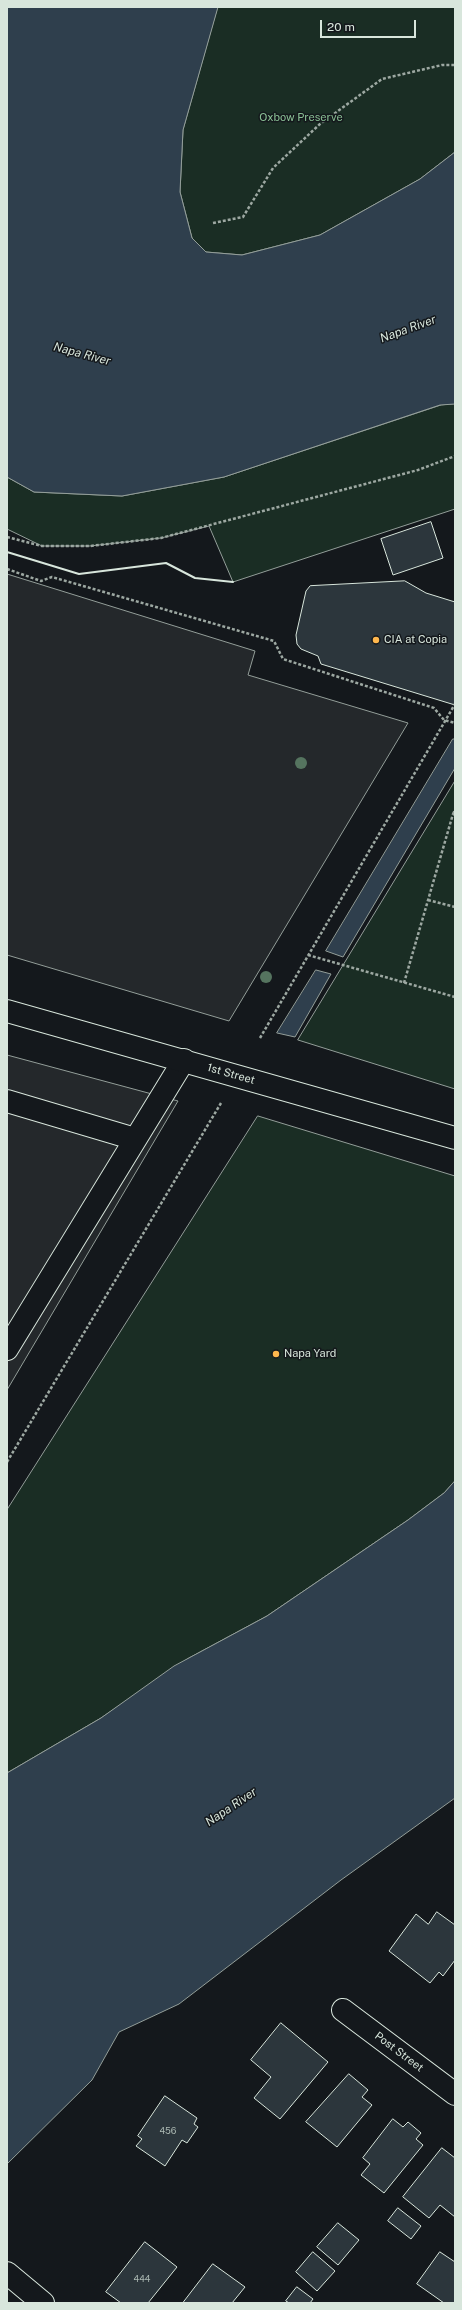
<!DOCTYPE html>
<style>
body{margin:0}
#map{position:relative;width:462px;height:2310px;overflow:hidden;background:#14181c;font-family:"Public Sans",sans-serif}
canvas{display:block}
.frame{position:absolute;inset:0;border:8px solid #d8e6dc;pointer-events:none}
.scale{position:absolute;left:320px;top:20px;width:96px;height:18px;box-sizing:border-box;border:2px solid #d8e6dc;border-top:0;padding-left:5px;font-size:12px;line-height:14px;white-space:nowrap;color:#d8e6dc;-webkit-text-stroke:3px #14181c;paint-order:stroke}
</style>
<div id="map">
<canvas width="462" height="2310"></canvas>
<div class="frame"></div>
<div class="scale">20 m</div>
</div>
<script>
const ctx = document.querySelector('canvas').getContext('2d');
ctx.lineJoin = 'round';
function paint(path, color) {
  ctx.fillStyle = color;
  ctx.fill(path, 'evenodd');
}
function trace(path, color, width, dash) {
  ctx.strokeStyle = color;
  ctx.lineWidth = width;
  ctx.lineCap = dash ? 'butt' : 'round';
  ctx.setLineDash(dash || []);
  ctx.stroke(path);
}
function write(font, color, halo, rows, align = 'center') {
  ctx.font = font + ' "Public Sans",sans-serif';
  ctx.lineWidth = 3;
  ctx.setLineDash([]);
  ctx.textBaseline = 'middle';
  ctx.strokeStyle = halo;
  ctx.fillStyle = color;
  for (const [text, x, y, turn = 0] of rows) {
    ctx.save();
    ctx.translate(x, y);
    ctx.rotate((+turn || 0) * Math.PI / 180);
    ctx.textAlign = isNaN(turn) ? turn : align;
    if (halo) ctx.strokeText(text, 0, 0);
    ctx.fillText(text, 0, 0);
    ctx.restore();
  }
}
const green = new Path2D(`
 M 218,7 L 455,7 L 455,152 L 420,179 L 320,235 L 242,255 L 206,252 L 192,238 L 180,192 L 183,130 Z
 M 455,404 L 455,509 L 233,582 L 209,526 L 161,538 L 90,546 L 42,546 L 7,529 L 7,477 L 34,492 L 122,496 L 224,477 L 441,405 Z
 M 455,781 L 455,1089 L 298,1040 Z
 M 258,1116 L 455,1176 L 455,1481 L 444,1493 L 408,1520 L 267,1616 L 189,1658 L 101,1718 L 7,1773 L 7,1510 Z`);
paint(green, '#1a2d24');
trace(green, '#939e99', 1);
const parking = new Path2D(`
 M 7,574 L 255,651 L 248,675 L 408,723 L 229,1021 L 7,955 Z
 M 7,1055 L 178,1101 L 7,1390 Z`);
paint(parking, '#24282b');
trace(parking, '#939e99', 1);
const water = new Path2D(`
 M 7,7 L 218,7 L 183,130 L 180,192 L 192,238 L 206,252 L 242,255 L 320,235 L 420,179 L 455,152 L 455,404 L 440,405 L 224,477 L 122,496 L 34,492 L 7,477 Z
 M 453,739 L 455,739 L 455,768 L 343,957 L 326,951 Z
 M 316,970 L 331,974 L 295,1037 L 277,1033 Z
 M 455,1481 L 455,1798 L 341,1880 L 179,2004 L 119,2032 L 92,2080 L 7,2164 L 7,1773 L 101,1718 L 174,1666 L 267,1616 L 408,1520 L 444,1493 Z`);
paint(water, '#2f3f4d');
trace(water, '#939e99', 1);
const building = new Path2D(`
 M 431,522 L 443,558 L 393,575 L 381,539 Z
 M 405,581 L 426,593 L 455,602 L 455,705 L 321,664 L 318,656 L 301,649 L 297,644 L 296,635 L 306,591 L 310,586 Z
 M 437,1912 L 455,1925 L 455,1960 L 443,1976 L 439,1972 L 430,1983 L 389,1951 L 416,1914 L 428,1924 Z
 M 281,2023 L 328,2062 L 280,2119 L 254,2098 L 271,2077 L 251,2060 Z
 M 349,2074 L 368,2090 L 362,2097 L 372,2105 L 337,2147 L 306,2122 Z
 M 165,2096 L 197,2118 L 194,2124 L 198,2127 L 187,2143 L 182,2140 L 165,2166 L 136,2146 L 142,2139 L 138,2136 Z
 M 393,2119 L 403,2127 L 408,2122 L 421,2133 L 416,2139 L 423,2145 L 384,2193 L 361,2175 L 370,2164 L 363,2158 Z
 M 442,2148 L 455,2158 L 455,2217 L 440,2205 L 429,2218 L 403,2197 Z
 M 398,2208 L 421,2226 L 411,2239 L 388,2221 Z
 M 338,2223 L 359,2240 L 338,2265 L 317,2247 Z
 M 145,2242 L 177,2267 L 148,2303 L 121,2303 L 106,2292 Z
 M 313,2252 L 335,2271 L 317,2291 L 296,2272 Z
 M 440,2252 L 455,2262 L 455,2303 L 444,2303 L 417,2284 Z
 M 213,2264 L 245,2287 L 232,2303 L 183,2303 Z
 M 297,2287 L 313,2299 L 310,2303 L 289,2303 L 286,2301 Z`);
paint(building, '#2c363c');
trace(building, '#d8e6dc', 1);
const minor = new Path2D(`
 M 7,1101 L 135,1139
 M 7,1349 L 184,1060
 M 343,2010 L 455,2094
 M 7,2273 L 43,2303`);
const major = new Path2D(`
 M 7,1011 L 455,1138`);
trace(minor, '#d8e6dc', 24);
trace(major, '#d8e6dc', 24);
trace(new Path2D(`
 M 213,223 L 243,217 L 273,168 L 320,124 L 382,79 L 442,65 L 455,65
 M 7,537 L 42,546 L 90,546 L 161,538 L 418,470 L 455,456
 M 7,569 L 41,581 L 52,577 L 274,641 L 283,659 L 434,708 L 444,720 L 455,723
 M 453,814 L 455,810
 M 428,900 L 455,907
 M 308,955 L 455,997
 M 404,983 L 453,814 L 455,815
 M 260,1038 L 455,704
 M 7,1462 L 221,1103`), '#9da8a2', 2.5, [3, 2]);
trace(minor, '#14181c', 22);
trace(major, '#14181c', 22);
trace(new Path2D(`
 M 7,552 L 79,574 L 166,563 L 195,578 L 233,582`), '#d8e6dc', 2);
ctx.fillStyle = '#55745f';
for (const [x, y] of [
 [301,763],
 [266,977]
]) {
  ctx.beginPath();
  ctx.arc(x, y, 6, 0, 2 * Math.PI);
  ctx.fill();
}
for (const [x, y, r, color] of [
 [376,640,4,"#ffb74d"],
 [276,1354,4,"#ffb74d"]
]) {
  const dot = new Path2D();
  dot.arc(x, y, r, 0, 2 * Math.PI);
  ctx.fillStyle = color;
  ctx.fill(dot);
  trace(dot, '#14181c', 1.5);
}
write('9px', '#adbab4', null, [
 ["456",168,2131],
 ["444",142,2279]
]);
write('11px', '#8ac095', '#14181c', [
 ["Oxbow Preserve",301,118]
]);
write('11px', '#d8e6dc', '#14181c', [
 ["CIA at Copia",384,640],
 ["Napa Yard",284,1354]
], 'left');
write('11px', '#d8e6dc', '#14181c', [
 ["1st Street",231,1074,16],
 ["Post Street",399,2052,37]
]);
write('italic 12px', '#d8e6dc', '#14181c', [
 ["Napa River",408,329,-20],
 ["Napa River",82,354,15],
 ["Napa River",231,1807,-34]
]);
</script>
